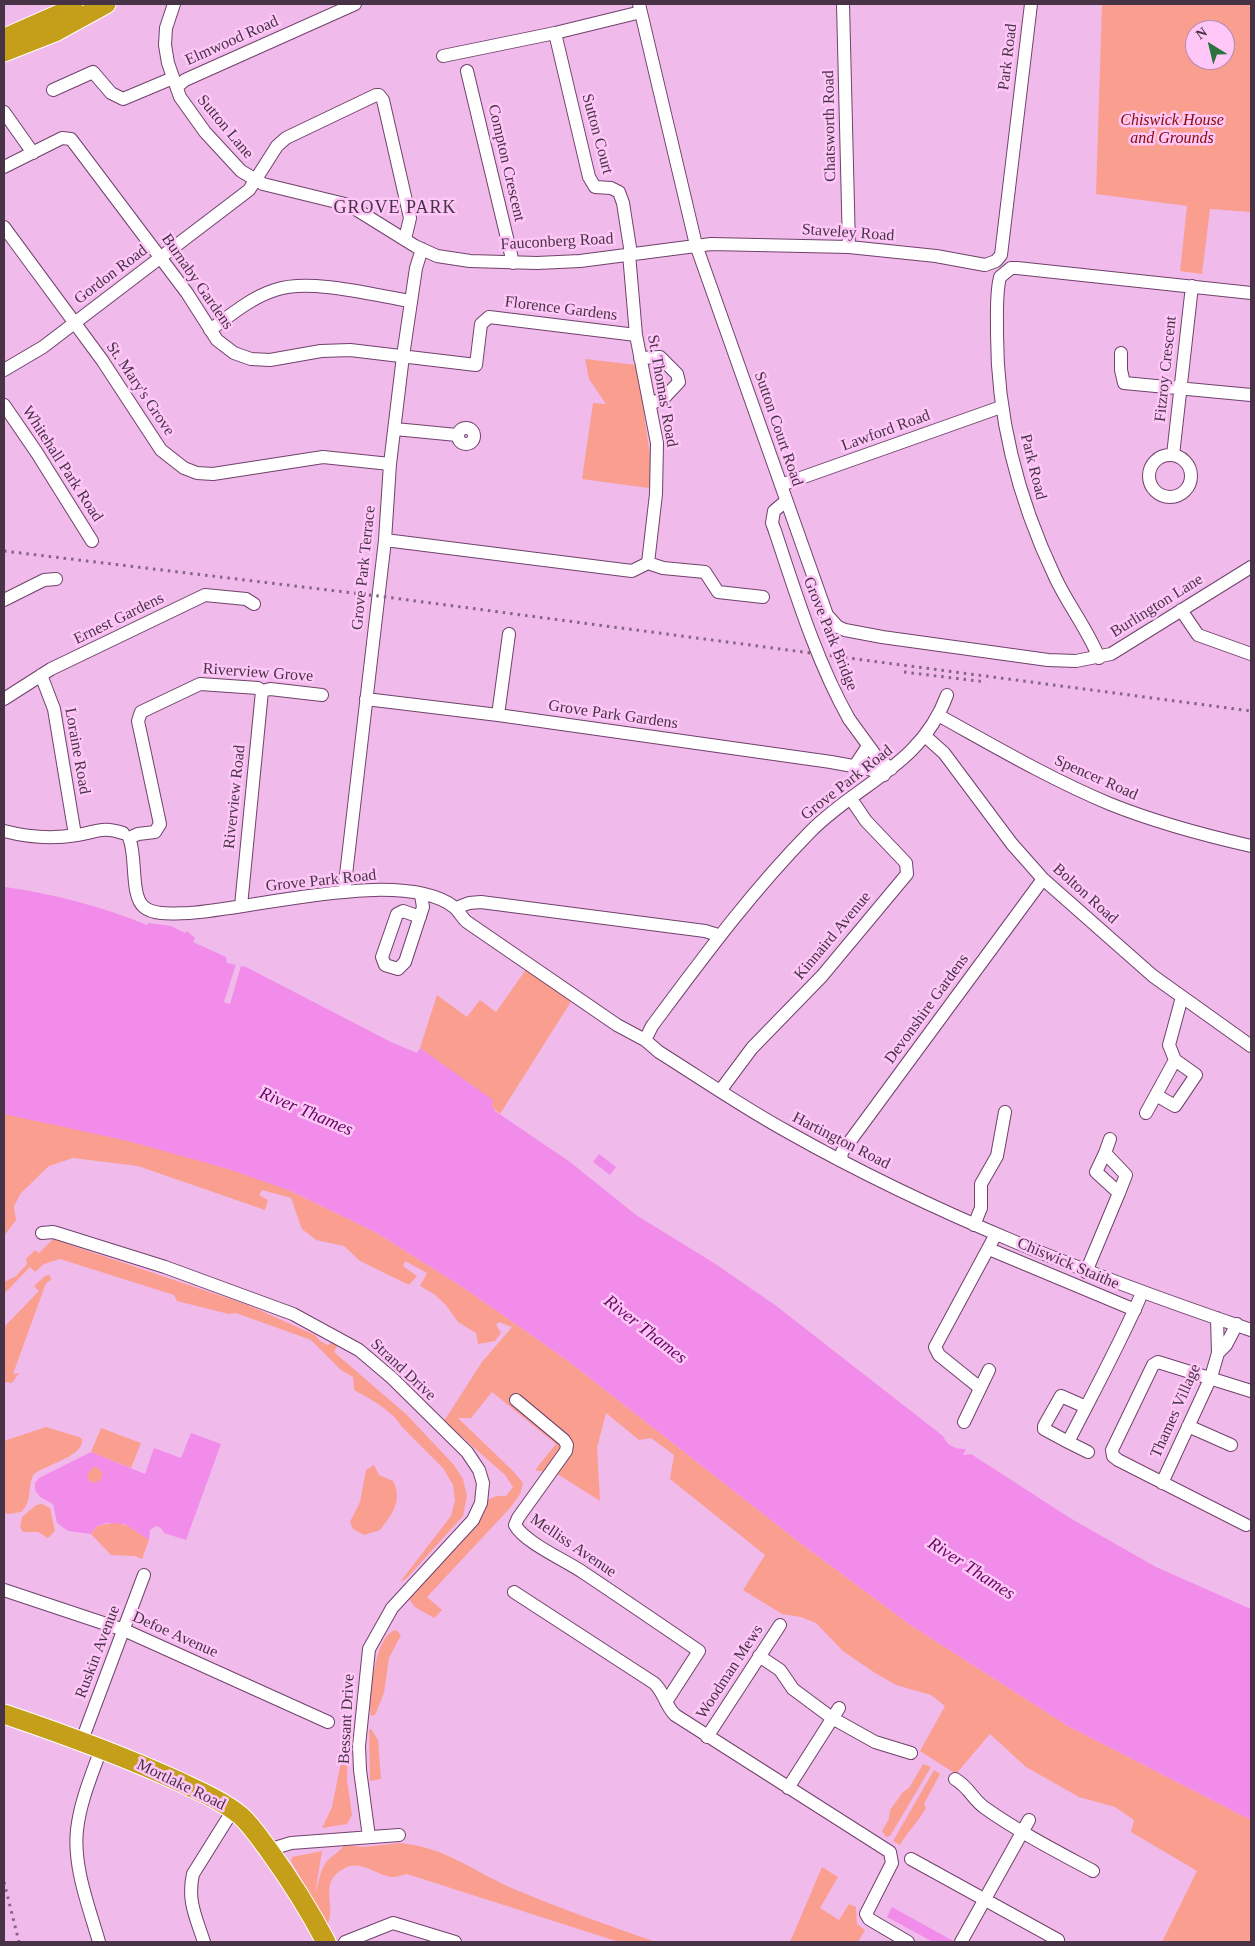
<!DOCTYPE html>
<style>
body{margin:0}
#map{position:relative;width:1255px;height:1946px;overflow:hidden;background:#f0baeb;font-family:"Times New Roman",serif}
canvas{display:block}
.frame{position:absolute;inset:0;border:5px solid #483346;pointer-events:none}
.north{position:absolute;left:1185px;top:20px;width:50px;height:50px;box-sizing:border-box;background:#fec7f8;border:1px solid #b58cb1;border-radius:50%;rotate:324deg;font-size:14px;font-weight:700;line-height:20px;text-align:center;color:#483346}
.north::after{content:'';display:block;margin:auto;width:18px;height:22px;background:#2b723f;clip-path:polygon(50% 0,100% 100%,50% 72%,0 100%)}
</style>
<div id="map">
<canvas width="1255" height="1946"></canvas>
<div class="frame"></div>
<div class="north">N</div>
</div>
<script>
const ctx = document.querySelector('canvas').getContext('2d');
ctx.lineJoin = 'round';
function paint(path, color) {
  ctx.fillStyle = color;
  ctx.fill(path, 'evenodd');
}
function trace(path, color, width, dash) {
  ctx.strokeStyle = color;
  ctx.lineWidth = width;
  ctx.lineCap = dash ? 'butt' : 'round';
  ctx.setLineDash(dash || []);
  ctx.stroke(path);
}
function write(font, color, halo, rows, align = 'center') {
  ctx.font = font + ' "Times New Roman",serif';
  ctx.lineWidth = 5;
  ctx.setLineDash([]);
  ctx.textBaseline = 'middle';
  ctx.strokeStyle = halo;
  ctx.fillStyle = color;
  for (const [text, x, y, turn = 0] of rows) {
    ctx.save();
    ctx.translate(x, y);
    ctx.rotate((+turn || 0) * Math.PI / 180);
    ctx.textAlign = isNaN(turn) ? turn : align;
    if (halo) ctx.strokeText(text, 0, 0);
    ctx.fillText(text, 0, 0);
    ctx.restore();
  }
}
paint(new Path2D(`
 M 1102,4 L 1251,4 L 1251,212 L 1210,209 L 1202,274 L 1180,271 L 1187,206 L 1096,194 ZM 1195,30 L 1225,30 L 1225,60 L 1195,60 Z
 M 585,359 L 637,365 L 654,483 L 648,488 L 582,479 L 593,403 L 606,404 L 589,379 Z
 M 527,968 L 572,1000 L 500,1114 L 455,1074 L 420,1048 L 437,995 L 467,1017 L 480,1000 L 496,1012 Z
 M 4,1107 L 141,1133 L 291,1191 L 377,1233 L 467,1290 L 567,1360 L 799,1542 L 909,1624 L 1068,1726 L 1251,1820 L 1251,1942 L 1162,1942 L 1197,1871 L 1131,1832 L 1134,1820 L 1115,1807 L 1079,1797 L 1026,1767 L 990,1734 L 956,1774 L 920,1751 L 945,1706 L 931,1695 L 896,1685 L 872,1671 L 843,1651 L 816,1623 L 801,1617 L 782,1614 L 743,1590 L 765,1555 L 670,1479 L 674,1455 L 651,1438 L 639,1440 L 606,1413 L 597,1448 L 600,1501 L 559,1475 L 535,1470 L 556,1444 L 492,1392 L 471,1418 L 458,1418 L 515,1473 L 523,1483 L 520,1494 L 510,1508 L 427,1597 L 442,1610 L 434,1618 L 415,1607 L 409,1599 L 480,1519 L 489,1499 L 497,1496 L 506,1496 L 513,1487 L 505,1475 L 444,1421 L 482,1362 L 512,1327 L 499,1322 L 496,1325 L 501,1333 L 495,1341 L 478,1344 L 476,1333 L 458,1322 L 445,1304 L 434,1294 L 420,1286 L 427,1273 L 405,1261 L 403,1266 L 417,1276 L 409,1285 L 360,1261 L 344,1246 L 316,1240 L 302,1229 L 291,1198 L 262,1190 L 259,1195 L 268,1200 L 265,1210 L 138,1166 L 73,1158 L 49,1166 L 21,1193 L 14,1206 L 16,1220 L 4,1236 Z
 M 53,1239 L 248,1305 L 315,1335 L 320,1341 L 328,1345 L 331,1342 L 337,1346 L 334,1352 L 407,1415 L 454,1465 L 463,1479 L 467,1496 L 463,1516 L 407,1578 L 400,1582 L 451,1516 L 455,1500 L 453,1485 L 443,1468 L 402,1427 C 392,1410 370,1399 354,1390 L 353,1377 L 341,1370 L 311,1340 L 236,1313 L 229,1314 L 177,1301 L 174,1295 L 60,1259 L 44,1264 L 35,1272 L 30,1267 L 4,1294 L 4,1282 L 16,1276 L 27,1264 L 26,1259 L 35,1250 L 39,1253 Z
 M 50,1275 L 51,1280 L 46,1283 L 13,1374 L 19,1373 L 12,1383 L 4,1382 L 4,1327 L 39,1291 L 34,1286 L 45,1276 Z
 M 46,1427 L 79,1437 L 82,1439 C 85,1456 45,1465 34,1474 C 26,1487 34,1500 21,1512 L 9,1514 L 4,1513 L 4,1441 Z
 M 101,1428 L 141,1443 L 131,1468 L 91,1452 Z
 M 374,1465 L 379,1475 L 393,1481 C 403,1500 392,1515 380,1530 L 364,1535 L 353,1529 L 350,1522 L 360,1502 L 366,1470 Z
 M87 1475a8 8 0 1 1 16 0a8 8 0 1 1-16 0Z
 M 42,1504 L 50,1508 L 55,1531 L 48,1538 L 38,1532 L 23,1532 L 20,1527 L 22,1517 L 36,1505 Z
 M 118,1522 L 137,1530 L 149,1540 L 142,1559 L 135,1556 L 111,1555 L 91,1534 L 97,1526 Z
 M 396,1630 L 401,1635 L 389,1658 L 384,1693 L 375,1715 L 371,1716 C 368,1700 375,1633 396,1630 Z
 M 348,1727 L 347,1780 L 352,1815 L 347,1824 L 322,1828 L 332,1807 Z
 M 371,1729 L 378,1740 L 381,1779 L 370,1781 L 369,1730 Z
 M 923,1764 L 931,1767 L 890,1836 L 886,1837 L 882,1831 L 889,1819 L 890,1810 L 903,1792 L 909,1788 Z
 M 934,1770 L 940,1774 L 924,1804 L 926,1808 C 918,1822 908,1831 900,1845 L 893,1841 Z
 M 399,1843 C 448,1847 476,1874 519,1891 C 564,1910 610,1926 656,1942 L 619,1942 L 407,1874 C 402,1875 396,1877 391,1877 C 373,1874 359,1857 340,1871 C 319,1885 337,1908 327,1925 L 291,1861 L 292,1857 L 322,1851 L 315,1894 C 319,1883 320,1867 329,1859 C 335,1854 339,1852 344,1845 L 364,1847 Z
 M 822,1867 L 838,1877 L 820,1908 L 839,1920 L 849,1904 L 856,1907 L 857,1924 L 865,1930 L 858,1942 L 790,1942 Z`), '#fa9f90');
paint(new Path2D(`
 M 5,887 C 53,894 101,906 147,925 L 149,923 L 171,926 L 185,933 L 187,931 L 195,938 L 193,942 L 226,957 L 227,963 L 246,967 L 391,1042 L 417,1053 L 420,1048 L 493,1100 L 492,1105 L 495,1111 L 570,1162 L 636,1215 L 714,1263 L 775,1305 L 943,1436 C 947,1446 955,1449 966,1449 L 963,1455 L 971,1454 L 1070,1518 L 1156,1567 L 1251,1609 L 1251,1820 L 1068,1726 L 909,1624 L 799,1542 L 567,1360 L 467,1290 L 377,1233 L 291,1191 L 228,1169 L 128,1141 L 4,1114 Z
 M 599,1154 L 616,1167 L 610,1175 L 593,1162 Z
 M 191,1433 L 221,1444 L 186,1540 L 164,1533 L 161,1528 L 156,1526 L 150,1530 L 149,1540 L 125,1524 L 107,1523 L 97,1526 L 91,1534 L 68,1531 L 57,1523 L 53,1504 L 40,1497 L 35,1490 L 35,1483 L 39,1478 L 91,1452 L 145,1474 L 154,1448 L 181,1458 ZM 93,1467 L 97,1467 L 103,1473 L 101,1479 L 96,1483 L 89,1481 L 87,1475 Z
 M 892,1907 L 955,1942 L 933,1942 L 887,1917 Z`), '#f18cea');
paint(new Path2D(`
 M 236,964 L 241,966 L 230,1004 L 224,1002 Z`), '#f0baeb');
const minor = new Path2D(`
 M 174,4 L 166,28 L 165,45 L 168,63 L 180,97 L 205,132 L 241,171 L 263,184 L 349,205 L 415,246 L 437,256 L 470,261 L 537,263 L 580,261 L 711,244 L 849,247 L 936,256 L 985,265 L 996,261 L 1001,255 L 1031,4
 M 639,4 L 696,245 L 827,615 L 838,627 L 845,630 L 882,637 L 1048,660 L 1076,661 L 1111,654 L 1251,567
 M 843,4 L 849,247
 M 555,33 L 589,177 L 595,187 L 611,188 L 619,192 L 623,203 L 631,254
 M 443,56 L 555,33 L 641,12
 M 467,71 L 513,263
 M 178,86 L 185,80 L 355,4
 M 53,90 L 93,72 L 111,93 L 123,99 L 173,78
 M 4,112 L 33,153
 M 4,167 L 62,138 L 71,139 L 187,293 L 217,340 L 234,353 L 251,359 L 270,360 L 321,351 L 350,350 L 476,365 L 481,324 L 489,317 L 636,335
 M 4,227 L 102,360 L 161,450 L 184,468 L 197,473 L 213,474 L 323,457 L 390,464
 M 210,330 C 231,315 250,298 275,290 C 310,278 373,295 410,301
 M 1121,353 L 1121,370 L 1124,383 L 1251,395
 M 640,358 L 660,357 L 677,374 L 679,382 L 664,398 L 650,404
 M 4,370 L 43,347 L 249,190 L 277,146 L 286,138 L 376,95 L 379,95 L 383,100 L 410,218 L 405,239
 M 4,405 L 37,453 L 92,541
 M458 436a8 8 0 1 1 16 0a8 8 0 1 1-16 0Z
 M 395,429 L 457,435
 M1149 476a21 21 0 1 1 42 0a21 21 0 1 1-42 0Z
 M 1173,455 L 1192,286
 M 781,485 L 1001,407
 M 775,531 L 772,523 L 774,511 L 786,501
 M 385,540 L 632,571 L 648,563 L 656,494 L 657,443 L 636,335 L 629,254
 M 648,563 L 663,568 L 705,572 L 718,592 L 763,597
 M 4,600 L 44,580 L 56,579
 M 1181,610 L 1198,635 L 1251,654
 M 1099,658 C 1088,630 1068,605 1055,577 C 1018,499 996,414 997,327 C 997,310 996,293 1000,277 L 1011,268 L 1017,268 L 1251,293
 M 41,675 L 54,709 L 75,835
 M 4,699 L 51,669 L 205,595 L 246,599 L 254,604
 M 366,699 L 498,715 L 831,762 L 869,769 L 884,775
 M 498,715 L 509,634
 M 938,715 C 994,746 1050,779 1110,804 C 1155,822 1203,835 1251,846
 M 849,719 L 876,756 L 891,769
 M 925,736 L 944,753 L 1012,844 L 1043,879 L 1153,976 L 1251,1046
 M 854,767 L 868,746
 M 4,831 C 27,837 53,839 77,835 C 97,832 102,826 123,833
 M 129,838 C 137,855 130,896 144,907 C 155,916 176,913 189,913 C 254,909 402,867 454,907 C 459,911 462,918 467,922 L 617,1025 L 645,1040 L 659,1052 C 702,1079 744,1108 788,1132 C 935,1215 1092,1276 1251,1330
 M 129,838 L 138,834 L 155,832 L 160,824 L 138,721 L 141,712 L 200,684 L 258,688 L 262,691 L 270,689 L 322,695
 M 344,892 L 385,540 L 390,464 L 403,356 L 416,268 L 422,249
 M 241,906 L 262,691
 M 456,908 L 469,903 L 481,902 L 705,931 L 718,935
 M 420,917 L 403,911 L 397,914 L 382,957 L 385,965 L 398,969 L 405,962 L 423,907 L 421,895
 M 645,1040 L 652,1026 C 702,959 751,892 810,832 C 858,783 921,766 947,695
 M 720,1091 L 752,1048 L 822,976 L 907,874 L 906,863 L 866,821 L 851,799
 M 1156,1095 L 1175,1106 L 1196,1075 L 1175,1060
 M 1146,1113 L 1175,1060 L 1169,1045 L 1182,997
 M 1105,1153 L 1126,1175 L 1119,1193 L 1096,1172 Z
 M 1105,1153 L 1110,1139
 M 841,1160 L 842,1152 L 1043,879
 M 974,1225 L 981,1208 L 981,1184 L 997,1156 L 1005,1112
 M 42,1233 L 53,1232 L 63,1235 L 165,1267 L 293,1314 L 359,1350 L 392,1378 L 467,1452 L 479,1470 L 483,1483 L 481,1503 L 473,1520 L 392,1608 L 369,1649 L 359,1746 L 360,1770 L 369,1837
 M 989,1249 L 1135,1310
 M 1086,1272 L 1119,1193
 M 1217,1318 L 1218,1353 L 1226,1345 L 1237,1324
 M 980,1388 L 939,1355 L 935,1347 L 996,1234
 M 516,1400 L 564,1440 L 567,1445 L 566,1451 L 518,1518 L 515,1525 C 525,1543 567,1561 584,1573 C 623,1599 661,1625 699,1651 L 666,1702
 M 1086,1407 L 1061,1396 L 1044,1426 L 1044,1429 L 1068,1442 C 1093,1393 1120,1344 1142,1293
 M 964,1422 L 989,1370
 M 1188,1426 L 1231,1445
 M 1068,1442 L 1088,1452
 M 1162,1483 L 1211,1377 L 1218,1353
 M 1246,1525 L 1118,1460 L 1113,1456 L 1112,1450 L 1153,1365 L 1158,1362 L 1251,1391
 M 4,1590 L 124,1630 L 328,1722
 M 514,1592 L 654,1683 C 664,1692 665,1705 675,1715 L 890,1852 L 892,1863 L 866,1914 L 869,1919 L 908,1942
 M 759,1656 L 780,1670 L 793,1689 L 832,1718 L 875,1742 L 911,1753
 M 707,1737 L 780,1625
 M 82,1740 L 144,1575
 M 955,1779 C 970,1788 972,1799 985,1808 C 1019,1832 1056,1851 1093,1871
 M 788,1788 L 839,1708
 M 268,1850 L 291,1843 L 399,1835
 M 911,1859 L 1058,1940
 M 99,1942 C 89,1907 73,1867 77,1830 C 80,1802 92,1774 101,1749
 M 204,1942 C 196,1917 187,1901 193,1874 L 233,1810
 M 345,1942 L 393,1923 L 455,1942
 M 961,1942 L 1029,1820`);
const highway = new Path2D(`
 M 5,38 L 73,8
 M 4,52 L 55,32 L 106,4
 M 4,1714 C 63,1734 121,1755 178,1781 C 199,1791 223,1801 241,1816 C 252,1826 261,1840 270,1852 C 291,1881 309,1910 326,1942`);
trace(minor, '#70426c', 14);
trace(highway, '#fff', 21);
trace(minor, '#fff', 12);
trace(highway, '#c59e1a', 19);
trace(new Path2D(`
 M 4,551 L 378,596 L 1251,711
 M 904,672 L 986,682
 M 4,1882 L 19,1942`), '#866583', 3, [2.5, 5]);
const minorBridge = new Path2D(`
 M 775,531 C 796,594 816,660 849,719`);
trace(minorBridge, '#70426c', 14, []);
trace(minorBridge, '#fff', 12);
write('16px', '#483346', '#fec7f8', [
 ["Elmwood Road",232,41,-24],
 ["Park Road",1008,57,-83],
 ["Chatsworth Road",830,126,-91],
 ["Sutton Lane",225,127,50],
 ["Sutton Court",597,134,75],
 ["Compton Crescent",506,163,77],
 ["Staveley Road",848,233,4],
 ["Fauconberg Road",557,242,-3],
 ["Gordon Road",111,275,-37],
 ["Burnaby Gardens",197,282,55],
 ["Florence Gardens",561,309,7],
 ["Fitzroy Crescent",1166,369,-84],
 ["St. Mary's Grove",140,389,56],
 ["St. Thomas' Road",662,391,80],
 ["Sutton Court Road",778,429,71],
 ["Lawford Road",886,431,-20],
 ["Whitehall Park Road",62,464,57],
 ["Park Road",1033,467,76],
 ["Grove Park Terrace",364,568,-84],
 ["Burlington Lane",1157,606,-32],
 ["Ernest Gardens",119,619,-26],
 ["Grove Park Bridge",830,634,68],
 ["Riverview Grove",258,673,4],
 ["Grove Park Gardens",613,715,8],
 ["Loraine Road",77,751,80],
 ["Spencer Road",1096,778,24],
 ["Grove Park Road",847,783,-38],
 ["Riverview Road",235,797,-84],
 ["Grove Park Road",321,881,-6],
 ["Bolton Road",1085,894,42],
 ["Kinnaird Avenue",833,936,-50],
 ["Devonshire Gardens",927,1009,-54],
 ["Hartington Road",841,1141,27],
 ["Chiswick Staithe",1068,1264,23],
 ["Strand Drive",403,1370,43],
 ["Thames Village",1176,1411,-66],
 ["Melliss Avenue",573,1546,34],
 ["Defoe Avenue",175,1635,24],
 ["Ruskin Avenue",98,1652,-69],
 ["Woodman Mews",730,1672,-57],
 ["Bessant Drive",347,1719,-87],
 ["Mortlake Road",181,1785,26]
]);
write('italic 16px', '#890803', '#fec7f8', [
 ["Chiswick House",1172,121],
 ["and Grounds",1172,139]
]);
ctx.letterSpacing = '1px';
write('18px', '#483346', '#fec7f8', [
 ["GROVE PARK",395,208]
]);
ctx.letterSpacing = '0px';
write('italic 18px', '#670764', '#fec7f8', [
 ["River Thames",306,1112,23],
 ["River Thames",645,1330,38],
 ["River Thames",971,1569,33]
]);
</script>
